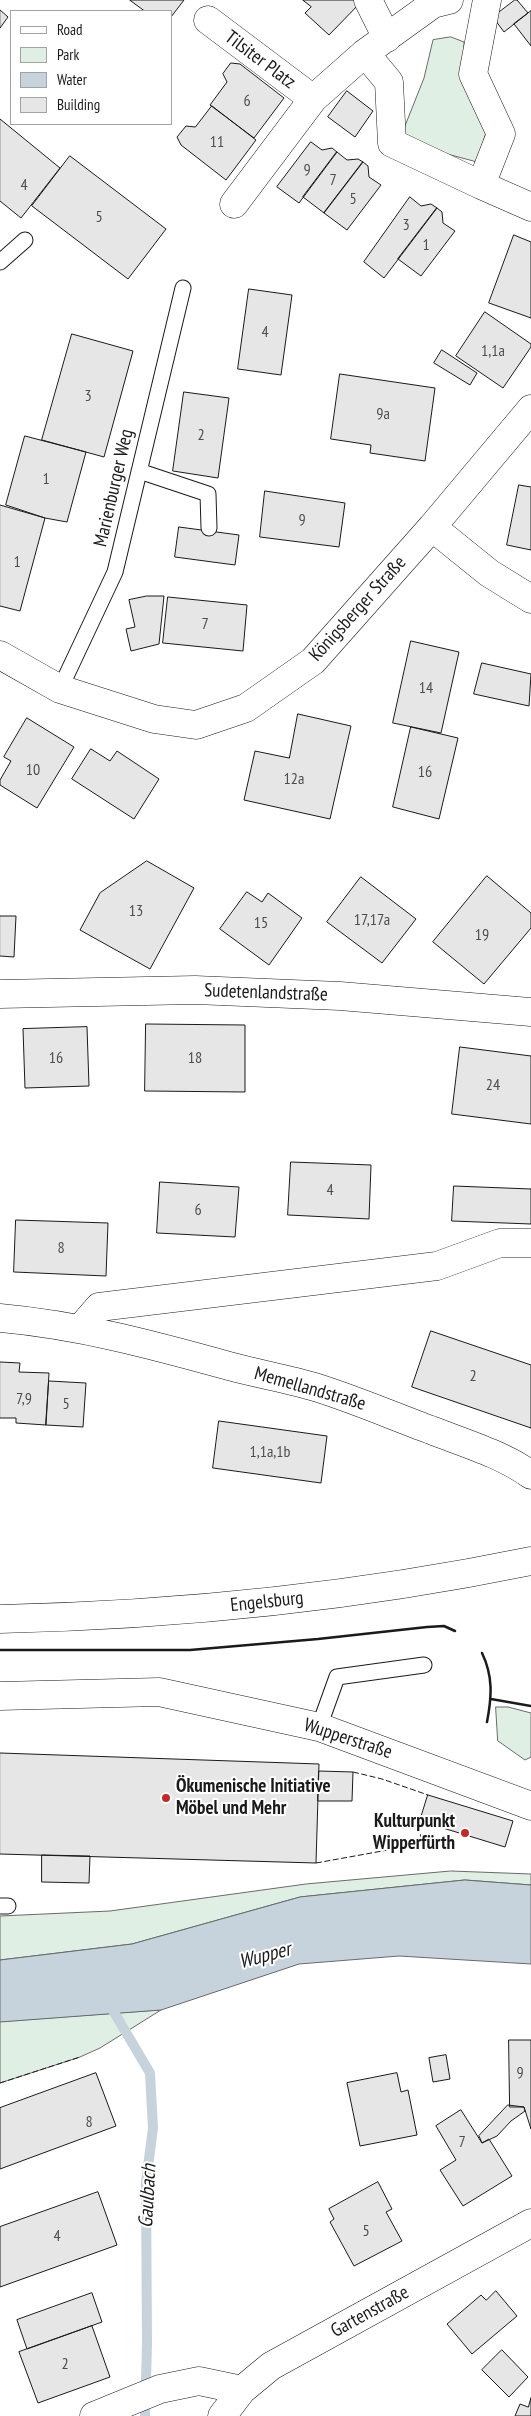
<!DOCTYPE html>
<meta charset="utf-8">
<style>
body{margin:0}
#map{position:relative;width:531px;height:2416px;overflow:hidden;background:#fff;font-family:"PT Sans Narrow",sans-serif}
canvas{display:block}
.legend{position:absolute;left:10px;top:10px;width:162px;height:115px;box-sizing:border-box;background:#fff;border:1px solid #a3a3a3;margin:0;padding:6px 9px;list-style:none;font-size:15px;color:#1a1a1a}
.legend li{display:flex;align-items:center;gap:10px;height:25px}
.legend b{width:25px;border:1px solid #a3a3a3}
</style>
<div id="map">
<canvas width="531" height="2416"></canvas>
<ul class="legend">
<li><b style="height:6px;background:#fff"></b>Road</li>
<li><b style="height:14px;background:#e0efe3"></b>Park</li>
<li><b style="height:14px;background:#c6d2dc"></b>Water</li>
<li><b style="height:14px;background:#e6e6e6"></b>Building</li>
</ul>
</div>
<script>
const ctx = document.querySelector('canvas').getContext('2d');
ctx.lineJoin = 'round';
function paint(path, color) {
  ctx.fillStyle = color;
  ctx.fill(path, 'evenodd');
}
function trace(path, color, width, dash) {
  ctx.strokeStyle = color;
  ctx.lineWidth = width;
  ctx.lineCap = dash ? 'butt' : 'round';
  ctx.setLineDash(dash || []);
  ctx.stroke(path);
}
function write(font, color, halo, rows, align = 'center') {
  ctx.font = font + ' "PT Sans Narrow",sans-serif';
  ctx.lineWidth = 4;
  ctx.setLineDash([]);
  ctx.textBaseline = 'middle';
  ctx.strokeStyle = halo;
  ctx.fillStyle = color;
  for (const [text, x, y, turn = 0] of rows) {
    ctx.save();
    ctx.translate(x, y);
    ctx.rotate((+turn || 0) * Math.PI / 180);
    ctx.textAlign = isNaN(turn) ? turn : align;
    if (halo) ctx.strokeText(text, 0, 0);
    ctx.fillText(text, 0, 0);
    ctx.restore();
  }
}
const green = new Path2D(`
 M 451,37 L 464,42 L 465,86 L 488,126 L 477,162 L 399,141 L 424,78 L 433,40 Z
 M 496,1707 L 508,1707 L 531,1713 L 531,1757 L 525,1760 L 498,1741 Z
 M 451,1871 L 531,1874 L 531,1885 L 465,1880 L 300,1897 L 132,1944 L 0,1960 L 0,1916 L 110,1911 L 306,1884 Z
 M 161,2010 L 100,2048 L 80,2057 L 0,2083 L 0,2022 Z`);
paint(green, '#e0efe3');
trace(green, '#6a6a6a', 1);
const water = new Path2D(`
 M 465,1880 L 531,1885 L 531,1964 L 399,1956 L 299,1964 L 161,2010 L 0,2022 L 0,1960 L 132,1944 L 300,1897 Z`);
paint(water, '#c6d2dc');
trace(water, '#6a6a6a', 1);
trace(new Path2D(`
 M 108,2002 L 150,2073 L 153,2128 L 146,2182 L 147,2344 L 145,2416`), '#c6d2dc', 10);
const building = new Path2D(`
 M 130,0 L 184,0 L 171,17 L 171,11 L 145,11 Z
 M 303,0 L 363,0 L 329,35 L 305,13 L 311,7 Z
 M 515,0 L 517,0 L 528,13 L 504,32 L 493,17 Z
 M 0,10 L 8,17 L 0,28 Z
 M 531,11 L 531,46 L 514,24 Z
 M 231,63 L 240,64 L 284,98 L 254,138 L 210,105 L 227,82 L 223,74 Z
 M 347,91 L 373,111 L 355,137 L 328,117 Z
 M 212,106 L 256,140 L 226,180 L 181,145 L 177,137 L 186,126 L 195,127 Z
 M 0,119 L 60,168 L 21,218 L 0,201 Z
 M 311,142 L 322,150 L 332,148 L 337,152 L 299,203 L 277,187 Z
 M 337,152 L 347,160 L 358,159 L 363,162 L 324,213 L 303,197 Z
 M 70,156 L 166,229 L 128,279 L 32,206 Z
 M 363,162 L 368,166 L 369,177 L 381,185 L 347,230 L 324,213 Z
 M 410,197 L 421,206 L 431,204 L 437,208 L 384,278 L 364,262 Z
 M 437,208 L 442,212 L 443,223 L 455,231 L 421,276 L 398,259 Z
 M 514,235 L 531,242 L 531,318 L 489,303 Z
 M 249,289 L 292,295 L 281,375 L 238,369 Z
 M 485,312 L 531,344 L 531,347 L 503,388 L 456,356 Z
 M 72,334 L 133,351 L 104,457 L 42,440 Z
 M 442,350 L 477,373 L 470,385 L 434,363 Z
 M 340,374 L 435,388 L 425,461 L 370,453 L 371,445 L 331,439 Z
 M 184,392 L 229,398 L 218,478 L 173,471 Z
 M 25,436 L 86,452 L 67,522 L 45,518 L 6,505 Z
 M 519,485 L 531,487 L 531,550 L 507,545 Z
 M 265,491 L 345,503 L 339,547 L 260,537 Z
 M 0,505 L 45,518 L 20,611 L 0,606 Z
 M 179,527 L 239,535 L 235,565 L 175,557 Z
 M 147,596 L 164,596 L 159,644 L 131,651 L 126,629 L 135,627 L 129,600 Z
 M 168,597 L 247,605 L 243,651 L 163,643 Z
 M 411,641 L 459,652 L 441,733 L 393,723 Z
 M 482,663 L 531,674 L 529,706 L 474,694 Z
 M 298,714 L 351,726 L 330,819 L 244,800 L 255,751 L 289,758 Z
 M 27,718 L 74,747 L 37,808 L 0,785 L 0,780 L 11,761 L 4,757 Z
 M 411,727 L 458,738 L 439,819 L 393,807 Z
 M 91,749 L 110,761 L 117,751 L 159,779 L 134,819 L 72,779 Z
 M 147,861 L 194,888 L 150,969 L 80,930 L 100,893 Z
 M 487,876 L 531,913 L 531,928 L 484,984 L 433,942 Z
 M 361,877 L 416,919 L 382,963 L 327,922 Z
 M 247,892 L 262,902 L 268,893 L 302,918 L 269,965 L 220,929 Z
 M 0,916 L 16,916 L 14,957 L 0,956 Z
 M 146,1024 L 245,1025 L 245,1092 L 145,1091 Z
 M 87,1027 L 89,1086 L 25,1088 L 23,1029 Z
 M 460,1047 L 531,1056 L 531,1124 L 452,1114 Z
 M 291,1162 L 371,1165 L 369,1219 L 288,1215 Z
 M 160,1182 L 239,1187 L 235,1237 L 157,1233 Z
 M 454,1186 L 531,1189 L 531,1224 L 452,1221 Z
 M 16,1220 L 108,1223 L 106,1276 L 14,1272 Z
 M 431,1331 L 531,1365 L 531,1428 L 412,1387 Z
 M 0,1362 L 20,1363 L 19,1372 L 49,1373 L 46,1425 L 16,1423 L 16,1418 L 0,1418 Z
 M 49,1381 L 86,1383 L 83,1427 L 46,1425 Z
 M 219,1421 L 327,1436 L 321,1483 L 213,1468 Z
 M 0,1753 L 319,1764 L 316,1863 L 0,1854 Z
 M 319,1771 L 353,1772 L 352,1801 L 318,1801 Z
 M 428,1795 L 513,1821 L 505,1847 L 420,1821 Z
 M 42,1855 L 90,1856 L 89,1883 L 42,1882 Z
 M 509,2040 L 531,2040 L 531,2129 L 524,2107 L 510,2107 Z
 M 446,2055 L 450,2079 L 433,2082 L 429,2058 Z
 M 96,2073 L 116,2126 L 0,2169 L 0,2108 Z
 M 397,2073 L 401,2092 L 408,2090 L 417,2135 L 360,2146 L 347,2083 Z
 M 508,2105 L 524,2107 L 525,2111 L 511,2121 L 497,2136 L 482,2143 L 479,2136 Z
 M 461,2110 L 482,2143 L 489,2139 L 512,2176 L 463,2206 L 440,2170 L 456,2160 L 436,2126 Z
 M 378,2182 L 392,2209 L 386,2212 L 402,2241 L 354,2266 L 330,2222 L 334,2219 L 329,2209 Z
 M 98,2192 L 117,2245 L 0,2287 L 0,2227 Z
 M 496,2291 L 517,2316 L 472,2354 L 447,2324 L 481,2295 L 486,2300 Z
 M 92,2293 L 102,2322 L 27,2349 L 17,2320 Z
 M 92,2326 L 110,2377 L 38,2403 L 19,2352 Z
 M 502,2350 L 528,2377 L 509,2397 L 482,2370 Z
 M 531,2398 L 531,2416 L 515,2416 L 520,2404 L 528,2407 Z`);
paint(building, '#e6e6e6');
trace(building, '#1a1a1a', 1);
const service = new Path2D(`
 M 0,262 L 25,240
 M 139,471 L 208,494 L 209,528
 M 60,689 L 115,572 L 183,288
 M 319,1727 L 337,1677 L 424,1665
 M 0,1906 L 8,1906`);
const minor = new Path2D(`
 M 368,0 L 387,38
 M 487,0 L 473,74 L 501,134 L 481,185 L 531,207
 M 208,20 L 313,99
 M 365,53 L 389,82 L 392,143 L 481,185
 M 234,204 L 313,99 L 365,53 L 433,4 L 449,0
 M 432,527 L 489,573 L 531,599
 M 0,655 L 60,689 L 154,719 L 196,725 L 246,708 L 313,661 L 432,527 L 531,409
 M 0,994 L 195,990 L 340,996 L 531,1012
 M 0,1318 C 79,1325 153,1345 229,1366 C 258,1374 289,1379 318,1388 C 356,1400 393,1416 431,1430 C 464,1443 502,1454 531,1475
 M 80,1329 L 99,1307 L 437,1266 L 500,1243 L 531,1243
 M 0,1696 L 159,1692 L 319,1727 L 531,1806
 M 94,2416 L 160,2389 L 199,2381 L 242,2390
 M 222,2416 L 242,2390 L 271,2366 L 531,2223`);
const primary = new Path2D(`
 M 0,1619 C 179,1615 356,1597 531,1561`);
trace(service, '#1a1a1a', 17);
trace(minor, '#1a1a1a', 29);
trace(primary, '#1a1a1a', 29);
trace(service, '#fff', 15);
trace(minor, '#fff', 28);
trace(primary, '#fff', 28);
trace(new Path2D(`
 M 353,1772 L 382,1779 L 428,1795
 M 316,1863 L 421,1844 L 420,1821
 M 0,2083 L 80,2057`), '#1a1a1a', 1, [6, 2.5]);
trace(new Path2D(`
 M 0,1650 L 190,1650 L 318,1639 L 427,1627 L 444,1626 L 455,1631
 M 482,1653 C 493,1676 492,1696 487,1722
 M 491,1699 L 531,1706`), '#1a1a1a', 2.5);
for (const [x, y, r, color] of [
 [166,1798,5,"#c62828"],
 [465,1833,5,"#c62828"]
]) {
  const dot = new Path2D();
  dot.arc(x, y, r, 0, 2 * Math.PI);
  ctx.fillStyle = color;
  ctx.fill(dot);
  trace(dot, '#fff', 2);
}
write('16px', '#4d4d4d', null, [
 ["6",247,101],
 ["11",217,142],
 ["9",307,170],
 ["7",333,180],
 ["4",24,185],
 ["5",353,199],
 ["5",99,217],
 ["3",406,225],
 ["1",426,245],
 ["4",265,332],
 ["1,1a",493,351],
 ["3",88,396],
 ["9a",383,414],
 ["2",201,435],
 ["1",46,479],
 ["9",302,520],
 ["1",17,562],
 ["7",205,624],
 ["14",426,688],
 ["10",33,770],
 ["16",425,772],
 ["12a",294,779],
 ["13",136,911],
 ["17,17a",372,920],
 ["15",261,923],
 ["19",482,935],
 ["16",56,1058],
 ["18",195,1058],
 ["24",493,1085],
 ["4",330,1190],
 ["6",198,1210],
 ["8",61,1248],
 ["2",473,1376],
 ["7,9",24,1399],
 ["5",66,1404],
 ["1,1a,1b",270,1452],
 ["9",520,2073],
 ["8",89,2122],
 ["7",462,2142],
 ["5",366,2231],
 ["4",57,2236],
 ["2",65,2364]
]);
write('19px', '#1a1a1a', '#fff', [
 ["Tilsiter Platz",260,60,37],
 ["Marienburger Weg",114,488,-77],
 ["Königsberger Straße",358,609,-48],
 ["Sudetenlandstraße",266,993,2],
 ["Memellandstraße",310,1389,16],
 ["Engelsburg",267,1602,-6],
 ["Wupperstraße",348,1739,18],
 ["Gartenstraße",370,2312,-29]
]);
write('bold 19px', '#1a1a1a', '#fff', [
 ["Ökumenische Initiative",176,1787],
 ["Möbel und Mehr",176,1809],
 ["Kulturpunkt",455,1822,"right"],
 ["Wipperfürth",455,1844,"right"]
], 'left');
write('italic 20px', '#1a1a1a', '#fff', [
 ["Wupper",265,1956,-15],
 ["Gaulbach",148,2196,-87]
]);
</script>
